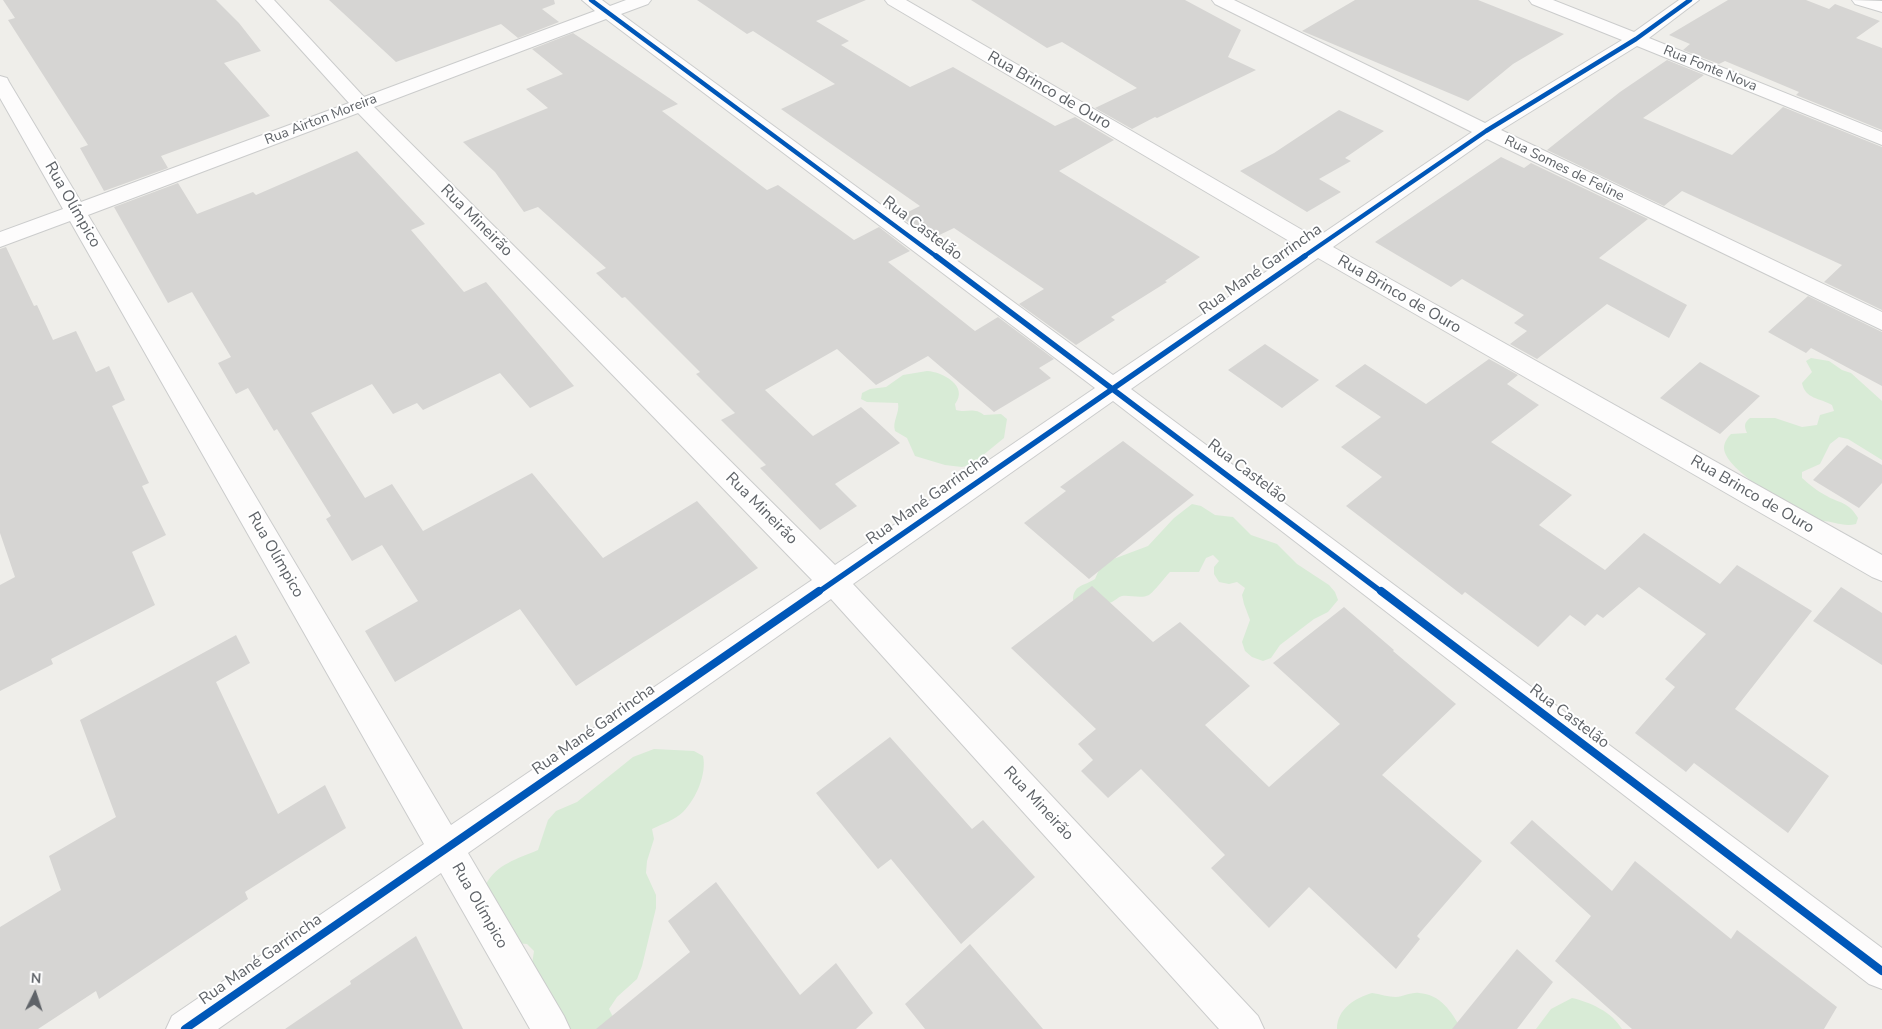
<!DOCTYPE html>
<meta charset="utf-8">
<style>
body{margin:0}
#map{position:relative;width:1882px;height:1029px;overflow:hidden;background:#efeeea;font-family:"Nunito Sans",sans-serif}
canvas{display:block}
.north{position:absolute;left:10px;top:969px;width:50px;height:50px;-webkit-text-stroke:4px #fff;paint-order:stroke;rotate:4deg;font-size:14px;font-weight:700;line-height:20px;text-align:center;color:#5f6368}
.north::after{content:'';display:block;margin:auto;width:18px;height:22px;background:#5f6368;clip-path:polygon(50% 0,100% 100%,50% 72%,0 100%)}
</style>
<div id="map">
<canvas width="1882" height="1029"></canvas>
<div class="north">N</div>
</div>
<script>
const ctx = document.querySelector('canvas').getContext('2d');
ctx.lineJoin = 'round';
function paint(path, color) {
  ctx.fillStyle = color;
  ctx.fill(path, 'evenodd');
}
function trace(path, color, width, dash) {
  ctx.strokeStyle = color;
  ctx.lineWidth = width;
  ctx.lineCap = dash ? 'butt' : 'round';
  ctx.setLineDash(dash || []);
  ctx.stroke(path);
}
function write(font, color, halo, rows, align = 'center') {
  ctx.font = font + ' "Nunito Sans",sans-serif';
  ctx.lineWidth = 4;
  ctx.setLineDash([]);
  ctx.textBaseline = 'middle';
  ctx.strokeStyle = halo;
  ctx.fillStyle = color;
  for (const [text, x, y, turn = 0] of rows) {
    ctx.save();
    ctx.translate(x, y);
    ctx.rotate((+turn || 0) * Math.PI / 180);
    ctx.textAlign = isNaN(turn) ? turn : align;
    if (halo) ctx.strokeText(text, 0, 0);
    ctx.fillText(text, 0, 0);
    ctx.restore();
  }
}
paint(new Path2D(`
 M 1811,358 L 1829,361 L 1842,370 L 1851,373 L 1882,401 L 1882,460 L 1848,439 L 1839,437 L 1830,444 L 1820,464 L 1802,472 L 1802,478 C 1809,484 1817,491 1825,495 C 1840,504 1848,501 1858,518 L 1856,524 C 1841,528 1829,518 1814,522 C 1795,510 1724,470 1724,448 C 1724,442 1728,437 1731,434 L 1747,433 C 1744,426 1744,423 1750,418 L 1775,418 L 1802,427 L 1817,425 L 1820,415 L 1834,411 L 1832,405 C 1820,398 1805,399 1802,383 L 1812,372 L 1806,361 Z
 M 927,371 C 943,372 969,386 955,404 L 956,410 C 967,413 974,407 984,415 L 1001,414 L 1007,419 L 1004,438 L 971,465 L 962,467 L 945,465 L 915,456 L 907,438 L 895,431 C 892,421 900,413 898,403 L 867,402 L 861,399 L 862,393 L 870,389 L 886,387 L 903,375 Z
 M 1192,504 L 1201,506 L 1215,515 L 1233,517 L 1251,535 L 1277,544 L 1297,564 L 1329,585 L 1335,592 L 1338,600 L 1328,612 L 1314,619 L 1280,645 L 1271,658 L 1263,661 L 1252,657 L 1245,651 L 1242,642 L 1250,620 L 1244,604 L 1242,595 L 1245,588 L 1237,582 L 1229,584 L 1219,582 L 1214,574 L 1214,567 L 1219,561 L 1213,555 L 1206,558 L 1199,572 L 1170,572 C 1165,577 1154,592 1149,595 C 1141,599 1131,595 1122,596 C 1118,597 1116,600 1112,602 C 1100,607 1084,604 1073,600 C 1073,585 1084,586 1095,579 L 1101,565 L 1108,561 L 1148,546 L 1174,518 Z
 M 654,749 L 694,751 L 703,756 C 707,774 696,799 683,812 C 675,820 662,824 652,829 L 654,839 L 647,861 L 646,873 L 656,895 L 656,908 L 642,966 L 637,979 L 617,997 L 609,1009 L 619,1029 L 557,1029 L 531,971 L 534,951 L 527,944 L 516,943 L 486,884 C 497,864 517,859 538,850 L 548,820 L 556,811 L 577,802 L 633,757 Z
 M 1372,993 C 1380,994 1388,997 1396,997 C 1403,997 1411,992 1419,993 C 1440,994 1452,1012 1461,1029 L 1337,1029 C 1337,1009 1355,998 1372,993 Z
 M 1572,998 C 1590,1002 1612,1012 1622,1029 L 1536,1029 L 1551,1009 Z`), '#d8ebd6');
paint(new Path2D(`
 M 3,0 L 216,0 L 239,23 L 261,51 L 224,63 L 270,116 L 161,156 L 168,168 L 104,191 L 80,148 L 88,145 L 8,20 L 15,18 Z
 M 329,0 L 554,0 L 555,4 L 542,9 L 559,22 L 518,38 L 501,24 L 396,62 Z
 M 697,0 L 866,0 L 816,21 L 849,41 L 841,45 L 910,87 L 953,67 L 1055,126 L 1075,117 L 1114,140 L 1059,171 L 1200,257 L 1165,281 L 1167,282 L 1111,317 L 1115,320 L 1076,345 L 1019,304 L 1044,289 L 954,228 L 931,239 L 900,216 L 920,206 L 781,109 L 835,84 L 753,31 L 747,34 Z
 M 971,0 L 1185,0 L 1241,30 L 1228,57 L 1256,70 L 1157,118 L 1155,117 L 1132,129 L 1095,108 L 1137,88 L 1062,42 L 1047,48 Z
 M 1355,0 L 1478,0 L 1564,34 L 1513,64 L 1468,101 L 1302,31 Z
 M 1728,0 L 1806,0 L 1829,9 L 1835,4 L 1880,21 L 1856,38 L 1882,48 L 1882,130 L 1796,95 L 1799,92 L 1725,61 L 1719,64 L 1683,50 L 1690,44 L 1669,35 Z
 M 573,33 L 678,104 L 662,111 L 767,190 L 778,185 L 854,240 L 879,227 L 910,251 L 888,262 L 975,331 L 998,317 L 1054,359 L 1039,368 L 1051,378 L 994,412 L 928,356 L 876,385 L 837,349 L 765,390 L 813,436 L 861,407 L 900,443 L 835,484 L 857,506 L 820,530 L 760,468 L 766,465 L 721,420 L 735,413 L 696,374 L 700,372 L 625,297 L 622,298 L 596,273 L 606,268 L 538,207 L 524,212 L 495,172 L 463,142 L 548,108 L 526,89 L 563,74 L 532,49 Z
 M 1667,60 L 1704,75 L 1643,118 L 1732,155 L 1783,107 L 1882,147 L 1882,310 L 1824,282 L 1842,265 L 1682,191 L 1664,206 L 1547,150 L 1620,92 Z
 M 1339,110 L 1384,131 L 1345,158 L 1351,161 L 1319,179 L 1341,192 L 1307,212 L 1240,171 L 1274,153 Z
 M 357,151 L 425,224 L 411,230 L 464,292 L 486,282 L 574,386 L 530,408 L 500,373 L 423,410 L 417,403 L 393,414 L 372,384 L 311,413 L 365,498 L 392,484 L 423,531 L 532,473 L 603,558 L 697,501 L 758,568 L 576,686 L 520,609 L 395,682 L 365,631 L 418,601 L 382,545 L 352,561 L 326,519 L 331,516 L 277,429 L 274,431 L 248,388 L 236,394 L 218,363 L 231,357 L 192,292 L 168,303 L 114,207 L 178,183 L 197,214 L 253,192 L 256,195 Z
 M 1501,157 L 1524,168 L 1531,163 L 1648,219 L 1599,258 L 1687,305 L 1669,338 L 1607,304 L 1537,359 L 1510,344 L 1527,331 L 1514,323 L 1524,315 L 1462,279 L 1451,287 L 1375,242 Z
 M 6,247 L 34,306 L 37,305 L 53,340 L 76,331 L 96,372 L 109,366 L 125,400 L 112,406 L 149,483 L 142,486 L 166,535 L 132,552 L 155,605 L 51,659 L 53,664 L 0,691 L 0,585 L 15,577 L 0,533 L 0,249 Z
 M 1808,296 L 1882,332 L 1882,386 L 1811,348 L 1806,353 L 1768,332 Z
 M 1265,344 L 1319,380 L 1282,408 L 1228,370 Z
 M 1489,359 L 1518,375 L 1507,384 L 1539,405 L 1491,442 L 1572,495 L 1539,525 L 1605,570 L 1644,533 L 1720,584 L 1737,565 L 1812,611 L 1735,709 L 1829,776 L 1788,833 L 1694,763 L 1686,772 L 1635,733 L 1675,687 L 1665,679 L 1706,634 L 1639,587 L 1603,618 L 1597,614 L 1585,626 L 1570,615 L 1538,647 L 1465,592 L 1462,595 L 1346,506 L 1382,477 L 1341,447 L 1381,417 L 1335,386 L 1365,364 L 1426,404 Z
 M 1700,362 L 1760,396 L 1720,434 L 1660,398 Z
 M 1123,441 L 1194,495 L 1089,579 L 1024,523 L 1066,491 L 1060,487 Z
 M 1847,445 L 1882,465 L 1882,483 L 1859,508 L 1813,480 Z
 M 1092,586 L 1153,642 L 1180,622 L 1250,686 L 1205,725 L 1269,787 L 1340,724 L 1273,663 L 1344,607 L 1394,650 L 1393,651 L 1456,704 L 1382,775 L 1482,861 L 1417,936 L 1420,939 L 1396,969 L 1309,887 L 1269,928 L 1211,868 L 1225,855 L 1141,769 L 1108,798 L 1081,771 L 1093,760 L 1078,744 L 1096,729 L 1011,648 Z
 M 1841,587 L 1882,613 L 1882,665 L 1813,621 Z
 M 236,635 L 250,663 L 216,682 L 278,814 L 325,785 L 346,828 L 245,892 L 248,899 L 99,999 L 96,991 L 38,1029 L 0,1029 L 0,927 L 61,890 L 49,856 L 116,817 L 80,720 Z
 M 890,737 L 972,829 L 983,820 L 1035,877 L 961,944 L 891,859 L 878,869 L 816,793 Z
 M 1532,820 L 1612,891 L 1635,861 L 1731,939 L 1737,930 L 1837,1007 L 1824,1029 L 1632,1029 L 1555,961 L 1591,916 L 1510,843 Z
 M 716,882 L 800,995 L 836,963 L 873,1013 L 856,1029 L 596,1029 L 690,952 L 668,921 Z
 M 416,936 L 463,1029 L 285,1029 L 351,984 L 350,981 Z
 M 970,944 L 1043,1029 L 925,1029 L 905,1004 Z
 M 1517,949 L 1553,982 L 1517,1029 L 1452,1029 Z`), '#d6d5d3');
const street = new Path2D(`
 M 256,0 L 274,0 L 364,97 L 595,11 L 582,0 L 602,0 L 610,6 L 626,0 L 651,0 L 648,4 L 621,14 L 1113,375 L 1301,248 L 888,4 L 885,0 L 906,0 L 1316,238 L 1472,132 L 1215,4 L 1212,0 L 1234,0 L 1485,123 L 1622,40 L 1532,4 L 1529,0 L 1553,0 L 1634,32 L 1679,0 L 1699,0 L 1649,38 L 1882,132 L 1882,145 L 1637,46 L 1501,130 L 1882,312 L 1882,330 L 1487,139 L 1333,247 L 1882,555 L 1882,581 L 1872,577 L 1318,258 L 1131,389 L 1882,948 L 1882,989 L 1869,984 L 1113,401 L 853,584 L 1258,1016 L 1264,1029 L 1219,1029 L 831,599 L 468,853 L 564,1016 L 570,1029 L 530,1029 L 441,873 L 218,1029 L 166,1029 L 172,1016 L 424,844 L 70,221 L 0,247 L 0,232 L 63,209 L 0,98 L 0,76 L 7,78 L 9,82 L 81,202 L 349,103 ZM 606,19 L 1095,388 L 835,565 L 374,107 ZM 358,113 L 812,580 L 451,825 L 88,215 Z
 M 1852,0 L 1882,1 L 1882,12 L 1855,4 Z`);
trace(street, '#cbcccc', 2);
paint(street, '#fdfcfc');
trace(new Path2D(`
 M 591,0 L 937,257
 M 1303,257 L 1486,131 L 1636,39 L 1690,0`), '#0057b8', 4.5);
trace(new Path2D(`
 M 936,256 L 1383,593
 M 817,593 L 1305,256`), '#0057b8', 5.5);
trace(new Path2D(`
 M 1381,591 L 1882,971
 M 185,1029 L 819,591`), '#0057b8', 8);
write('14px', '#5f6368', '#fff', [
 ["Rua Fonte Nova",1710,69,22],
 ["Rua Airton Moreira",321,120,-21],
 ["Rua Somes de Feline",1564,169,26]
]);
write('16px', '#5f6368', '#fff', [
 ["Rua Brinco de Ouro",1049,91,30],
 ["Rua Olímpico",72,205,60],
 ["Rua Mineirão",476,221,45],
 ["Rua Castelão",922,229,37],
 ["Rua Mané Garrincha",1261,270,-35],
 ["Rua Brinco de Ouro",1399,295,30],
 ["Rua Castelão",1247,472,37],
 ["Rua Brinco de Ouro",1752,495,30],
 ["Rua Mané Garrincha",928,500,-35],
 ["Rua Mineirão",761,509,45],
 ["Rua Olímpico",275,555,60],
 ["Rua Castelão",1569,717,37],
 ["Rua Mané Garrincha",594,730,-35],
 ["Rua Mineirão",1038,804,47],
 ["Rua Olímpico",479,906,60],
 ["Rua Mané Garrincha",261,960,-35]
]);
</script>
